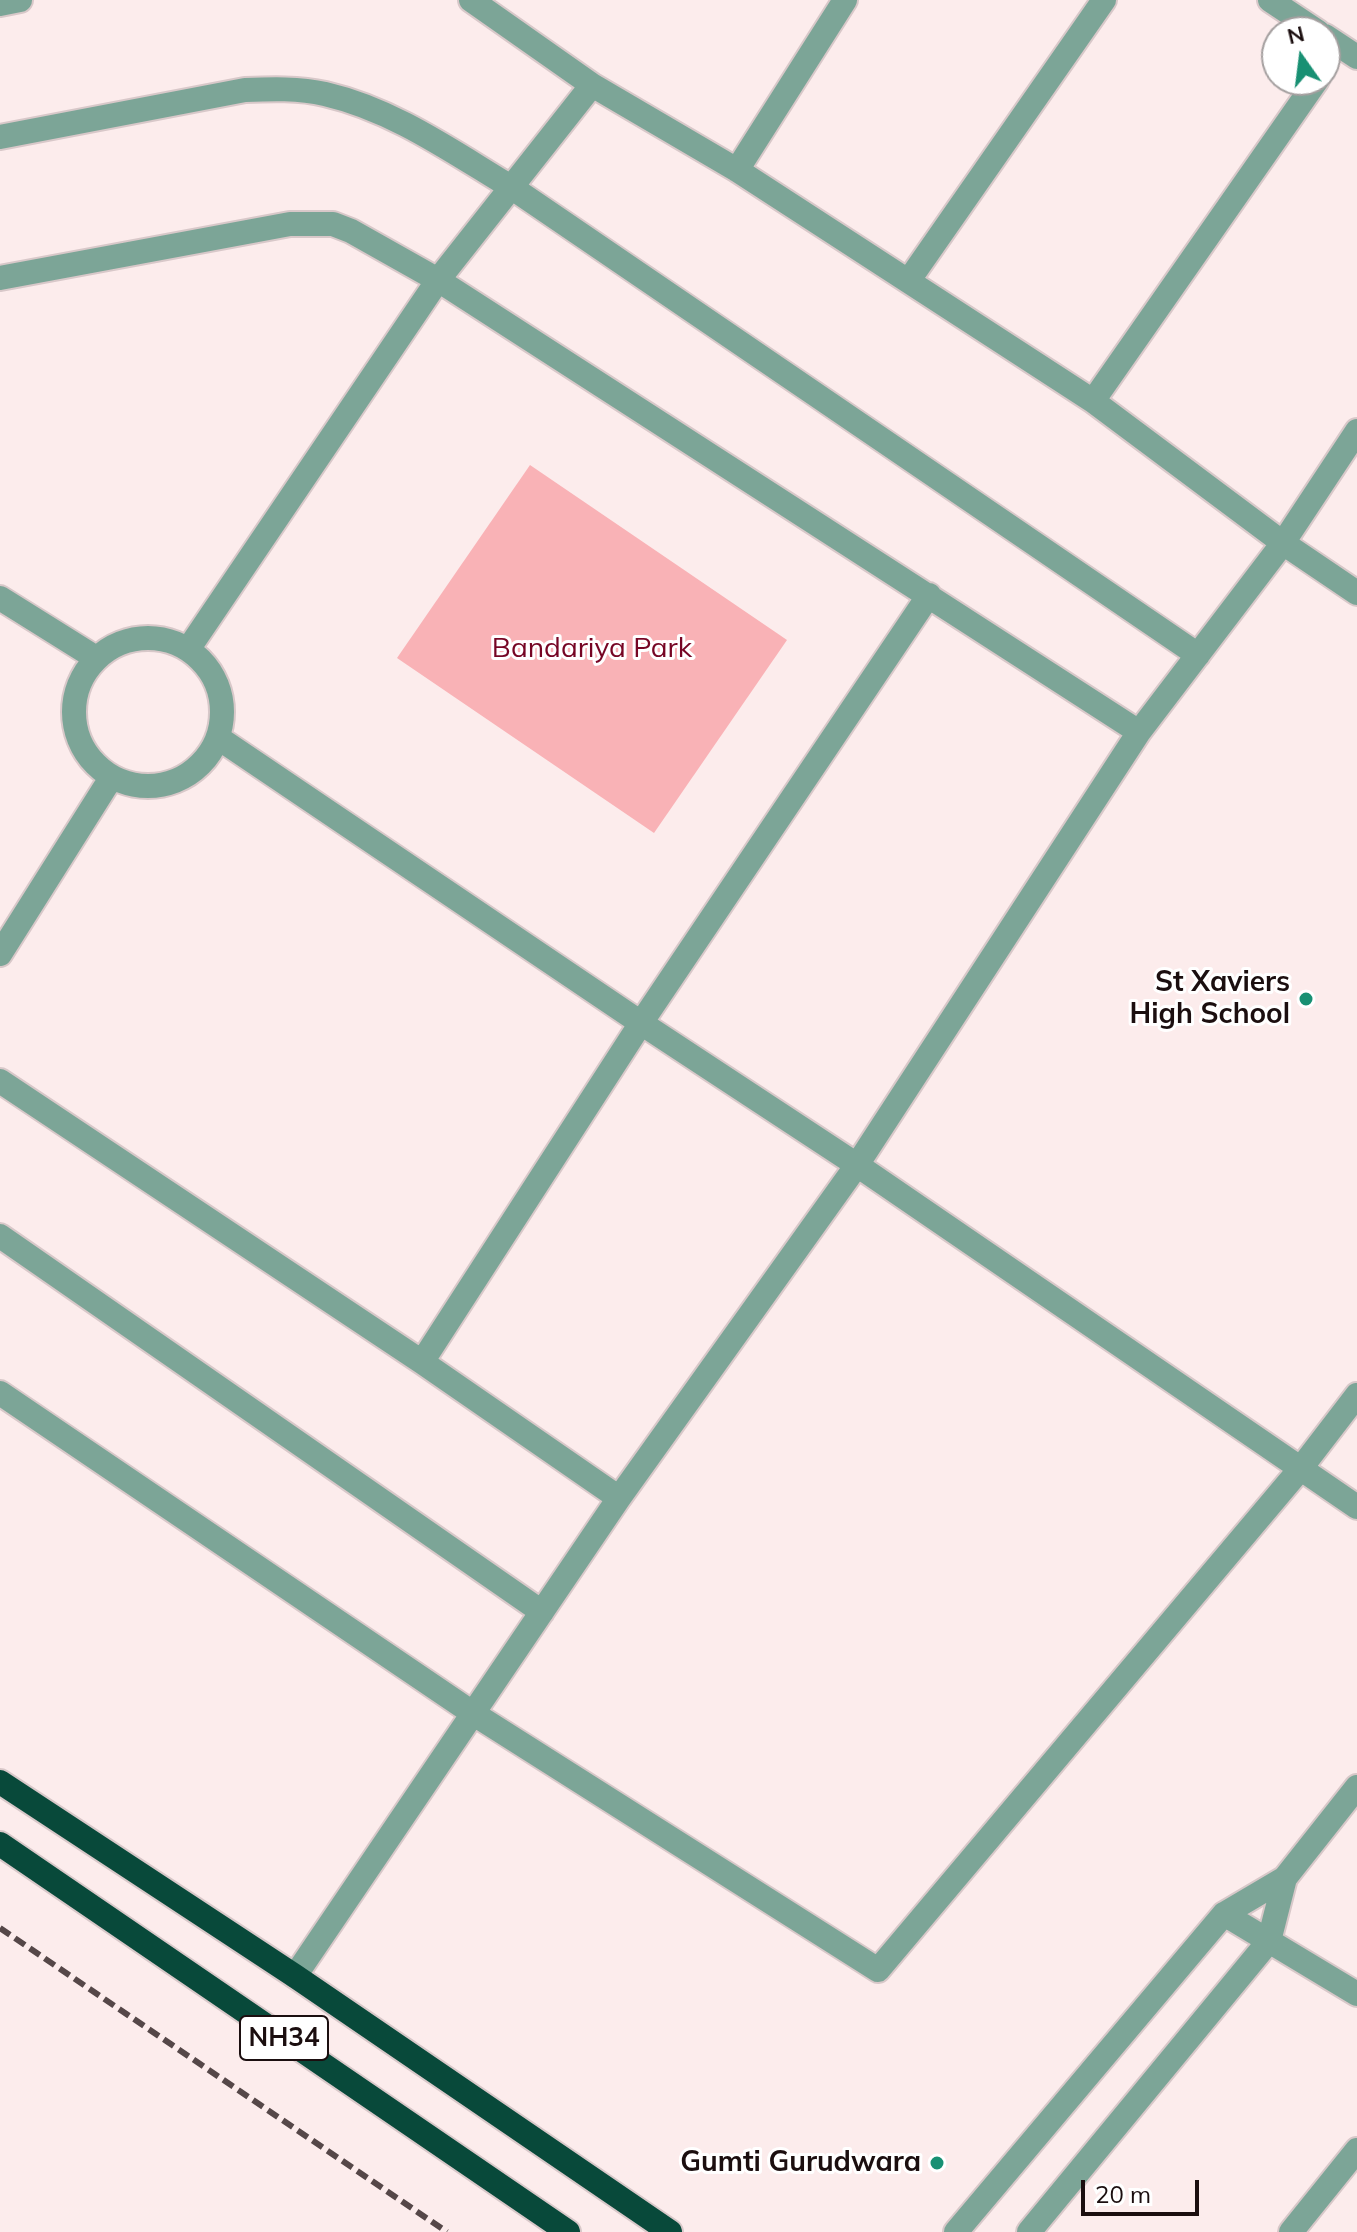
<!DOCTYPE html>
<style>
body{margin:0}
#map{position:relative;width:1357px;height:2232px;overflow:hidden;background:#fcecec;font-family:Mulish,sans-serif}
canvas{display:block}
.north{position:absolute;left:1261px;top:16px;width:80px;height:80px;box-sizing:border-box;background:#fff;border:2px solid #a49f9f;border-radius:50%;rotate:346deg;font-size:22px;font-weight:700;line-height:32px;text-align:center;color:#1b0e0f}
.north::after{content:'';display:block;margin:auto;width:28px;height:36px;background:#189073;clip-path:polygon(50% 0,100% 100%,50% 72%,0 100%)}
.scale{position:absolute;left:1081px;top:2180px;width:118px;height:36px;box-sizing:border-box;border:4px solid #1b0e0f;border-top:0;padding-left:10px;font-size:24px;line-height:28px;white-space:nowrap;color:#1b0e0f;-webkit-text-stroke:6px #fff;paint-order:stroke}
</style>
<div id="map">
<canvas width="1357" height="2232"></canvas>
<div class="north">N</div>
<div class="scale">20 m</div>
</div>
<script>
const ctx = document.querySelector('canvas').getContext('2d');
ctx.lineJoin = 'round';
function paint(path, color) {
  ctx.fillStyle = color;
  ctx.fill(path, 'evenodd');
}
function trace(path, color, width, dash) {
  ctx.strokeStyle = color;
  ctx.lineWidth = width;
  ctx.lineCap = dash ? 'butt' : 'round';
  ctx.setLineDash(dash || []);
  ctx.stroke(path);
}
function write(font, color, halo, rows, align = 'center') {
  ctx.font = font + ' Mulish,sans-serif';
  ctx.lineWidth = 6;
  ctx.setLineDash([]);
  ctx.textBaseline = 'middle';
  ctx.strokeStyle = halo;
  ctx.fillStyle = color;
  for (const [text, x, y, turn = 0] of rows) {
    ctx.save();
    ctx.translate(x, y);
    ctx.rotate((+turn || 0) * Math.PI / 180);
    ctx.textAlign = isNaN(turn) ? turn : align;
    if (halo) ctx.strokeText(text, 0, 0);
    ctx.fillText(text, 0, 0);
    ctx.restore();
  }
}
paint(new Path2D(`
 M 530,465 L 787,640 L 654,833 L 397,658 Z`), '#f9b2b6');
const minor = new Path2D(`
 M 471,0 L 592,85 L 737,170 L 1093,401 L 1283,543 L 1357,593
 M 1270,0 L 1318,32
 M 0,4 L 20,0
 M 1325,36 L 1357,57
 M 0,137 L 245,90 C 271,89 299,88 325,94 C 394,110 451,151 511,187 L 1198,655
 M 737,170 L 845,0
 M 0,278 L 290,224 L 333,224 L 351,231 L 438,280 L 1139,732
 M 909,280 L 1104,0
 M 1093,401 L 1317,80
 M 0,598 L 96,658
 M74 712a74 74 0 1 1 148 0a74 74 0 1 1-148 0Z
 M 189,648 L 438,280 L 592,85
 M 220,739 L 641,1023 L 857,1165 L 1357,1507
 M 0,954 L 111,778
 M 0,1081 L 422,1362 L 619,1498
 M 0,1236 L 542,1612
 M 422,1362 L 641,1023 L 929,595
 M 0,1393 L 474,1714 L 878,1970 L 1301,1468 L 1357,1395
 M 1224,1914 L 1357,1994
 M 295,1976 L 619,1498 L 857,1165 L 1139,732 L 1283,543 L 1357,431
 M 956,2232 L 1224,1914 L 1285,1878 L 1357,1787
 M 1029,2232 L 1269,1941 L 1285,1878
 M 1291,2232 L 1357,2150`);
const highway = new Path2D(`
 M 0,1782 L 295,1976 L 670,2232
 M 0,1844 L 568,2232`);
trace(minor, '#d8c8c9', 28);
trace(highway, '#d8c8c9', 28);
trace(minor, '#7ca597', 24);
trace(highway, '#08493a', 24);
trace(new Path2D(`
 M 0,1928 L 447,2232`), '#554748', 6, [12, 6]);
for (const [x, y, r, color] of [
 [1306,999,8,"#189073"],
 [937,2163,8,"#189073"]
]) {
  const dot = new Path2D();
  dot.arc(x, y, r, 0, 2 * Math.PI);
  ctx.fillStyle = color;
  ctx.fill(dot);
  trace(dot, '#fff', 3);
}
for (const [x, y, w] of [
 [284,2038,88]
]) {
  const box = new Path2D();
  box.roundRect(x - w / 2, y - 22, w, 44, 6);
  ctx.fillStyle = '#fff';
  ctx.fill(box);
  trace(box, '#1b0e0f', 2);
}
write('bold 26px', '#1b0e0f', null, [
 ["NH34",284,2038]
]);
write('28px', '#760524', '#fff', [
 ["Bandariya Park",592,649]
]);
write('bold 28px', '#1b0e0f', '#fff', [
 ["St Xaviers",1290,983],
 ["High School",1290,1015],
 ["Gumti Gurudwara",921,2163]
], 'right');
</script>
